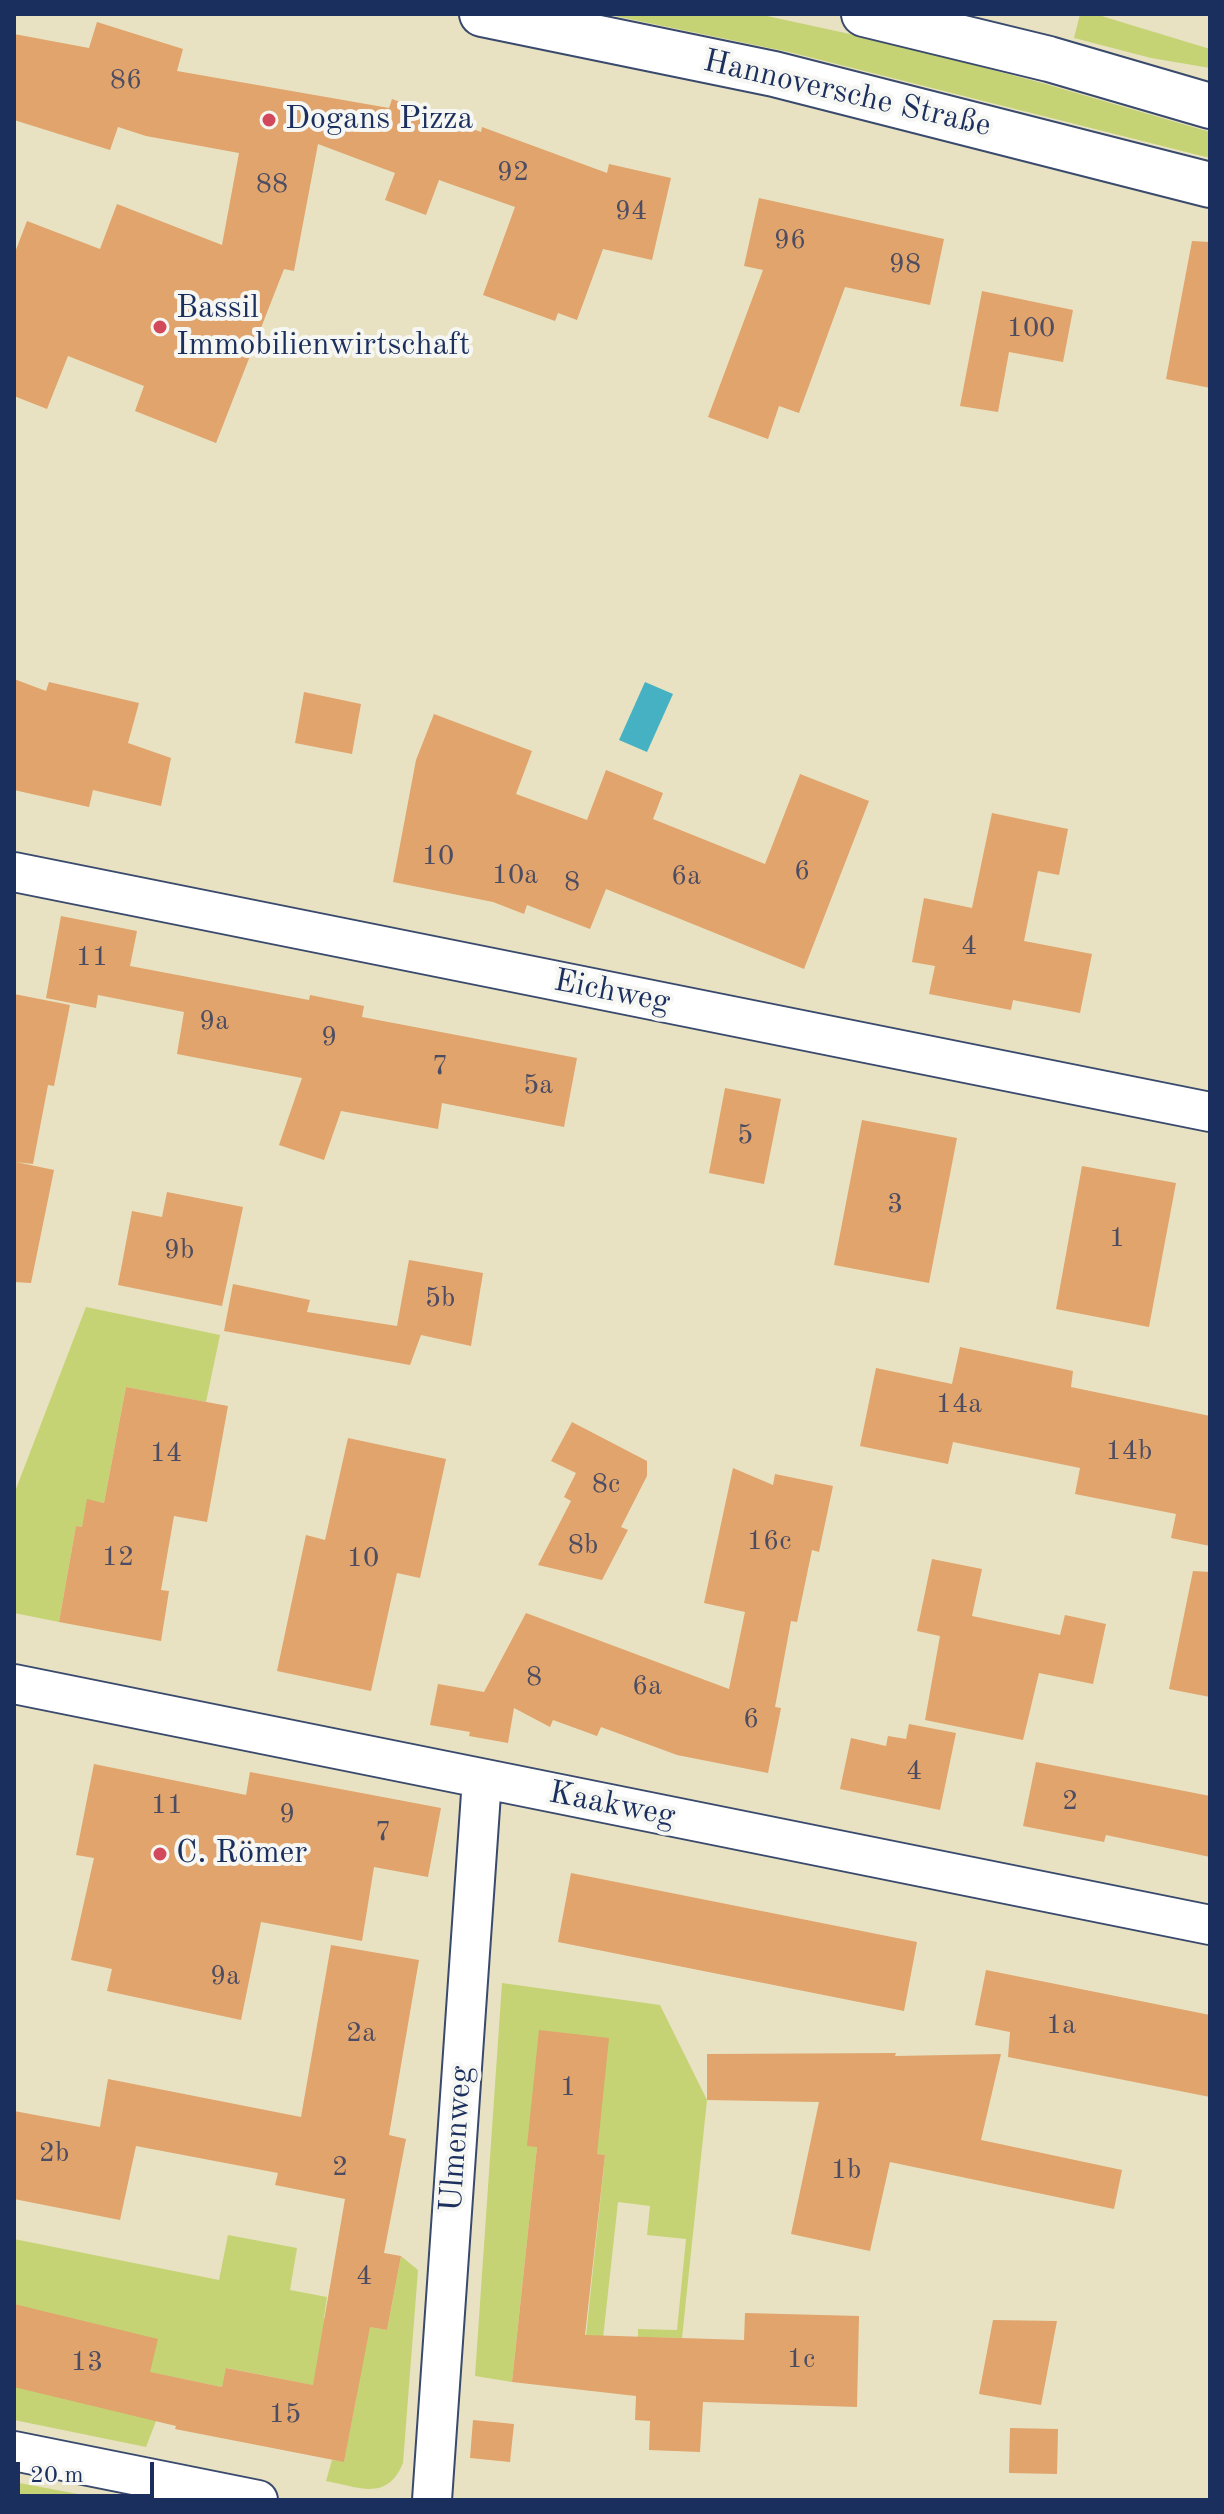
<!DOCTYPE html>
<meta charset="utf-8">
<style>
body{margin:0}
#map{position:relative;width:1224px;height:2514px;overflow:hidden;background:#e8e2c2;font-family:"Old Standard TT",serif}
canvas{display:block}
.frame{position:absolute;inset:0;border:16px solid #1b2f5e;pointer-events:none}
.scale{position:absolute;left:16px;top:2462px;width:138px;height:36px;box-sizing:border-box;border:4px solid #1b2f5e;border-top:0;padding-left:10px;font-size:24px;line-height:28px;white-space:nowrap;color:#1b2f5e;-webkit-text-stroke:6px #f6f6f2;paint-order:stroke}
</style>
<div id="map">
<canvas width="1224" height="2514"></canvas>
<div class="frame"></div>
<div class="scale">20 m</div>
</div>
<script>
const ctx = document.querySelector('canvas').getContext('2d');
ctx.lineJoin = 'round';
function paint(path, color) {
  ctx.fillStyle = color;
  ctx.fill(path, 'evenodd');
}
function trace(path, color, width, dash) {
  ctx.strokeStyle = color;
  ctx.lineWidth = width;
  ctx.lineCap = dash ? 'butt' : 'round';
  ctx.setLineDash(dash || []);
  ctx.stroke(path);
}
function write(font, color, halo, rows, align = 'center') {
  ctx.font = font + ' "Old Standard TT",serif';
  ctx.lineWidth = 8;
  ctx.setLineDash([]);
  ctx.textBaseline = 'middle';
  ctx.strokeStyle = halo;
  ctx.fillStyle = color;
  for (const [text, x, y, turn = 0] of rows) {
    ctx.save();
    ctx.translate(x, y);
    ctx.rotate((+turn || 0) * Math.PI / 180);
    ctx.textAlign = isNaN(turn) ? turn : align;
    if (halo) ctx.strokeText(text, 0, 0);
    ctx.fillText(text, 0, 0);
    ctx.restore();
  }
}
paint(new Path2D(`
 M 605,14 L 758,14 L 891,43 L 1042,83 L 1210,132 L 1210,158 L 789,52 Z
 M 1080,14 L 1095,14 L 1210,49 L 1210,68 L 1151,58 L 1074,38 Z
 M 86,1307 L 220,1335 L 206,1402 L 126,1387 L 104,1503 L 88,1500 L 82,1527 L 76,1526 L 59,1622 L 14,1613 L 14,1494 Z
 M 502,1983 L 660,2005 L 707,2100 L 682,2338 L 638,2337 L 638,2329 L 677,2330 L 686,2239 L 647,2235 L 650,2206 L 618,2202 L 603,2338 L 586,2336 L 605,2155 L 527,2146 L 537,2147 L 512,2382 L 475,2376 Z
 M 228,2235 L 297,2248 L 290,2290 L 327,2297 L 324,2318 L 387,2330 L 401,2256 L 418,2270 L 403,2463 C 387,2502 359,2487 326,2481 L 332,2460 L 344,2461 L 357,2394 L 227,2368 L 222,2387 L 173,2377 L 146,2447 L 14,2420 L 14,2239 L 219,2280 Z
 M 14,2482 L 110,2500 L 14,2500 Z`), '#c5d375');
paint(new Path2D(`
 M 645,682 L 673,694 L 647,752 L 619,740 Z`), '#45b1c2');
paint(new Path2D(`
 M 97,22 L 183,49 L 177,71 L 389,108 L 392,99 L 481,132 L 482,127 L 607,173 L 609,164 L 671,178 L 652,260 L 603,249 L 577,320 L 558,313 L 555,321 L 483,295 L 515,207 L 439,180 L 426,215 L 385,200 L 395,173 L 318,144 L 294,271 L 284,269 L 216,443 L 135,411 L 144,386 L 68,356 L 47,409 L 14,396 L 14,255 L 27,221 L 100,249 L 117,204 L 222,245 L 239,153 L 146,136 L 118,127 L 110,150 L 14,120 L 14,34 L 89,48 Z
 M 759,198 L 944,239 L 930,305 L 845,287 L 799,413 L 779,406 L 768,439 L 708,417 L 763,270 L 744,266 Z
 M 1192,241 L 1210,242 L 1210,388 L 1166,379 Z
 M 982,291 L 1073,310 L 1063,362 L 1009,352 L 998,412 L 960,406 Z
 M 14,679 L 46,691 L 49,682 L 139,703 L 128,743 L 171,758 L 161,806 L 93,790 L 89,807 L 14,790 Z
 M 304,692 L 361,704 L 352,754 L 295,743 Z
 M 434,714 L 532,751 L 516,794 L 587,820 L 606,770 L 663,793 L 653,819 L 765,864 L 800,774 L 869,801 L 804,969 L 606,889 L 590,929 L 527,905 L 524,914 L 493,902 L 393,882 L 416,760 Z
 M 992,813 L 1068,829 L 1059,875 L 1038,871 L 1024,941 L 1092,954 L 1080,1013 L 1013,1000 L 1011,1010 L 929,994 L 935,966 L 912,962 L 924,898 L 972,908 Z
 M 61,916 L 137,931 L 130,966 L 309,1000 L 310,995 L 364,1006 L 362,1017 L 577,1058 L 564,1127 L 442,1103 L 438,1129 L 341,1111 L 324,1160 L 279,1145 L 302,1078 L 177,1054 L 184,1012 L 98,995 L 96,1008 L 46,998 Z
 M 14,994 L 70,1005 L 54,1086 L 48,1085 L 33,1164 L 16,1162 L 54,1170 L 31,1283 L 14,1282 Z
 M 725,1088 L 781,1099 L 764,1184 L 709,1173 Z
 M 862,1120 L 957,1138 L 929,1283 L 834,1265 Z
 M 1082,1166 L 1176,1183 L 1149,1327 L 1056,1309 Z
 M 167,1192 L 243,1207 L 222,1306 L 118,1285 L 132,1211 L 162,1217 Z
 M 409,1260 L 483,1273 L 471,1346 L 421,1335 L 410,1365 L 224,1331 L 233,1284 L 310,1300 L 307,1312 L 397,1326 Z
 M 960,1347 L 1073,1371 L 1071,1387 L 1210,1416 L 1210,1546 L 1171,1538 L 1176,1514 L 1075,1494 L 1080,1468 L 953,1442 L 948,1464 L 860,1446 L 876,1368 L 952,1384 Z
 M 126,1387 L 228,1406 L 207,1522 L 174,1516 L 161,1590 L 169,1591 L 161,1641 L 59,1622 L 76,1526 L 82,1527 L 87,1499 L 104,1503 Z
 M 572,1422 L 647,1461 L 647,1476 L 621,1527 L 628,1530 L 602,1580 L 538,1565 L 571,1501 L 564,1497 L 576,1473 L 551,1461 Z
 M 348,1438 L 446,1459 L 420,1578 L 397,1573 L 371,1691 L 277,1671 L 306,1535 L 325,1540 Z
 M 733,1468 L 773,1485 L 775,1474 L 833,1486 L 819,1552 L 812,1550 L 797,1622 L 791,1621 L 775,1707 L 781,1708 L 768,1773 L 677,1755 L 601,1727 L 597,1736 L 553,1720 L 550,1727 L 514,1708 L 508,1743 L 469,1736 L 470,1732 L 430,1725 L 438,1684 L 484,1692 L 526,1613 L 729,1689 L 745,1612 L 704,1603 Z
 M 932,1559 L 982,1569 L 972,1616 L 1060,1635 L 1065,1615 L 1106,1624 L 1093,1684 L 1039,1673 L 1023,1740 L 925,1720 L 940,1636 L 917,1631 Z
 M 1193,1571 L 1210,1572 L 1210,1697 L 1169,1689 Z
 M 909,1724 L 956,1733 L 940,1810 L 840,1789 L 851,1738 L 886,1746 L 888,1736 L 906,1739 Z
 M 1036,1762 L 1210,1796 L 1210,1857 L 1106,1835 L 1104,1842 L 1023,1826 Z
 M 94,1764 L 246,1795 L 250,1772 L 441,1808 L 428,1877 L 374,1867 L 362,1941 L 261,1922 L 241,2020 L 107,1991 L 112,1969 L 71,1960 L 94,1858 L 76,1855 Z
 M 571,1873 L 917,1942 L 904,2011 L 558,1942 Z
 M 331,1945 L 419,1960 L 389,2135 L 406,2139 L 384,2253 L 401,2256 L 387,2330 L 370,2327 L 344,2462 L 175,2429 L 176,2426 L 14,2387 L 14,2304 L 158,2339 L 150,2372 L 222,2387 L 226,2368 L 313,2385 L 345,2199 L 275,2185 L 278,2173 L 136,2146 L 120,2220 L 14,2199 L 14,2111 L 100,2127 L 108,2079 L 301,2117 Z
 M 986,1970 L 1210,2015 L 1210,2097 L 1008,2057 L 1010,2032 L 975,2025 Z
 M 539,2030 L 609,2038 L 597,2154 L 605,2155 L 585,2335 L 744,2340 L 745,2313 L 859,2316 L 857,2407 L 703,2402 L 700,2452 L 649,2450 L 650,2421 L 635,2420 L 636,2396 L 512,2382 L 537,2147 L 527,2146 Z
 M 896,2053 L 895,2056 L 1001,2054 L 981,2140 L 1122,2170 L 1114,2209 L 890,2162 L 870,2251 L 791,2234 L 819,2102 L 707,2100 L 707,2054 Z
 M 993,2320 L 1057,2321 L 1041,2405 L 979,2394 Z
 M 473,2420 L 514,2424 L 510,2462 L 470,2458 Z
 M 1010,2428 L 1058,2429 L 1057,2474 L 1009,2473 Z`), '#e0a46c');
const minor = new Path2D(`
 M 14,872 L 1210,1112
 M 14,1684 L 1210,1925
 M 14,2451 L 258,2500
 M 432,2500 L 482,1779`);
const tertiary = new Path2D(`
 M 482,14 L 774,74 L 1210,185
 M 864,14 L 1049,59 L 1210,106`);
trace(minor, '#3a4a6d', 42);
trace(tertiary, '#3a4a6d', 48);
trace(minor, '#fff', 38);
trace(tertiary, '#fff', 44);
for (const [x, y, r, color] of [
 [269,120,8,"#d1495b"],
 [160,327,8,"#d1495b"],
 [160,1854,8,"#d1495b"]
]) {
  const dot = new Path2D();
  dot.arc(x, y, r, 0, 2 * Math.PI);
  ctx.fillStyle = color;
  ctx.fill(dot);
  trace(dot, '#f6f6f2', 3);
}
write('28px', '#4c4c62', null, [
 ["86",126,81],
 ["92",513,173],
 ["88",272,185],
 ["94",631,212],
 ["96",790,241],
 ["98",905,265],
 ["100",1031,329],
 ["10",438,857],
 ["6",802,872],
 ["10a",515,876],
 ["6a",686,877],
 ["8",572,883],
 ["4",969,947],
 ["11",92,958],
 ["9a",214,1022],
 ["9",329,1038],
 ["7",440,1067],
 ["5a",538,1086],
 ["5",745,1136],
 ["3",895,1205],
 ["1",1117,1239],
 ["9b",179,1251],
 ["5b",440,1299],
 ["14a",959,1405],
 ["14b",1129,1452],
 ["14",166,1454],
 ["8c",606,1485],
 ["16c",769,1542],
 ["8b",583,1546],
 ["12",118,1558],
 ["10",363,1559],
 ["8",534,1678],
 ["6a",647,1687],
 ["6",751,1720],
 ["4",914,1772],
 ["2",1070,1802],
 ["11",167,1806],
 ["9",287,1815],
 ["7",383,1833],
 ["9a",225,1977],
 ["1a",1061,2026],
 ["2a",361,2034],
 ["1",568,2088],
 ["2b",54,2154],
 ["2",340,2168],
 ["1b",846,2171],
 ["4",364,2277],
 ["1c",801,2360],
 ["13",87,2363],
 ["15",285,2415]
]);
write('32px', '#1b2f5e', '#f6f6f2', [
 ["Hannoversche Straße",847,94,13],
 ["Eichweg",612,992,11],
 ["Kaakweg",612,1805,11],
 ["Ulmenweg",457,2139,-86]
]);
write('32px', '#1b2f5e', '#f6f6f2', [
 ["Dogans Pizza",285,120],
 ["Bassil",176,309],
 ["Immobilienwirtschaft",176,346],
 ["C. Römer",176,1854]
], 'left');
</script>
